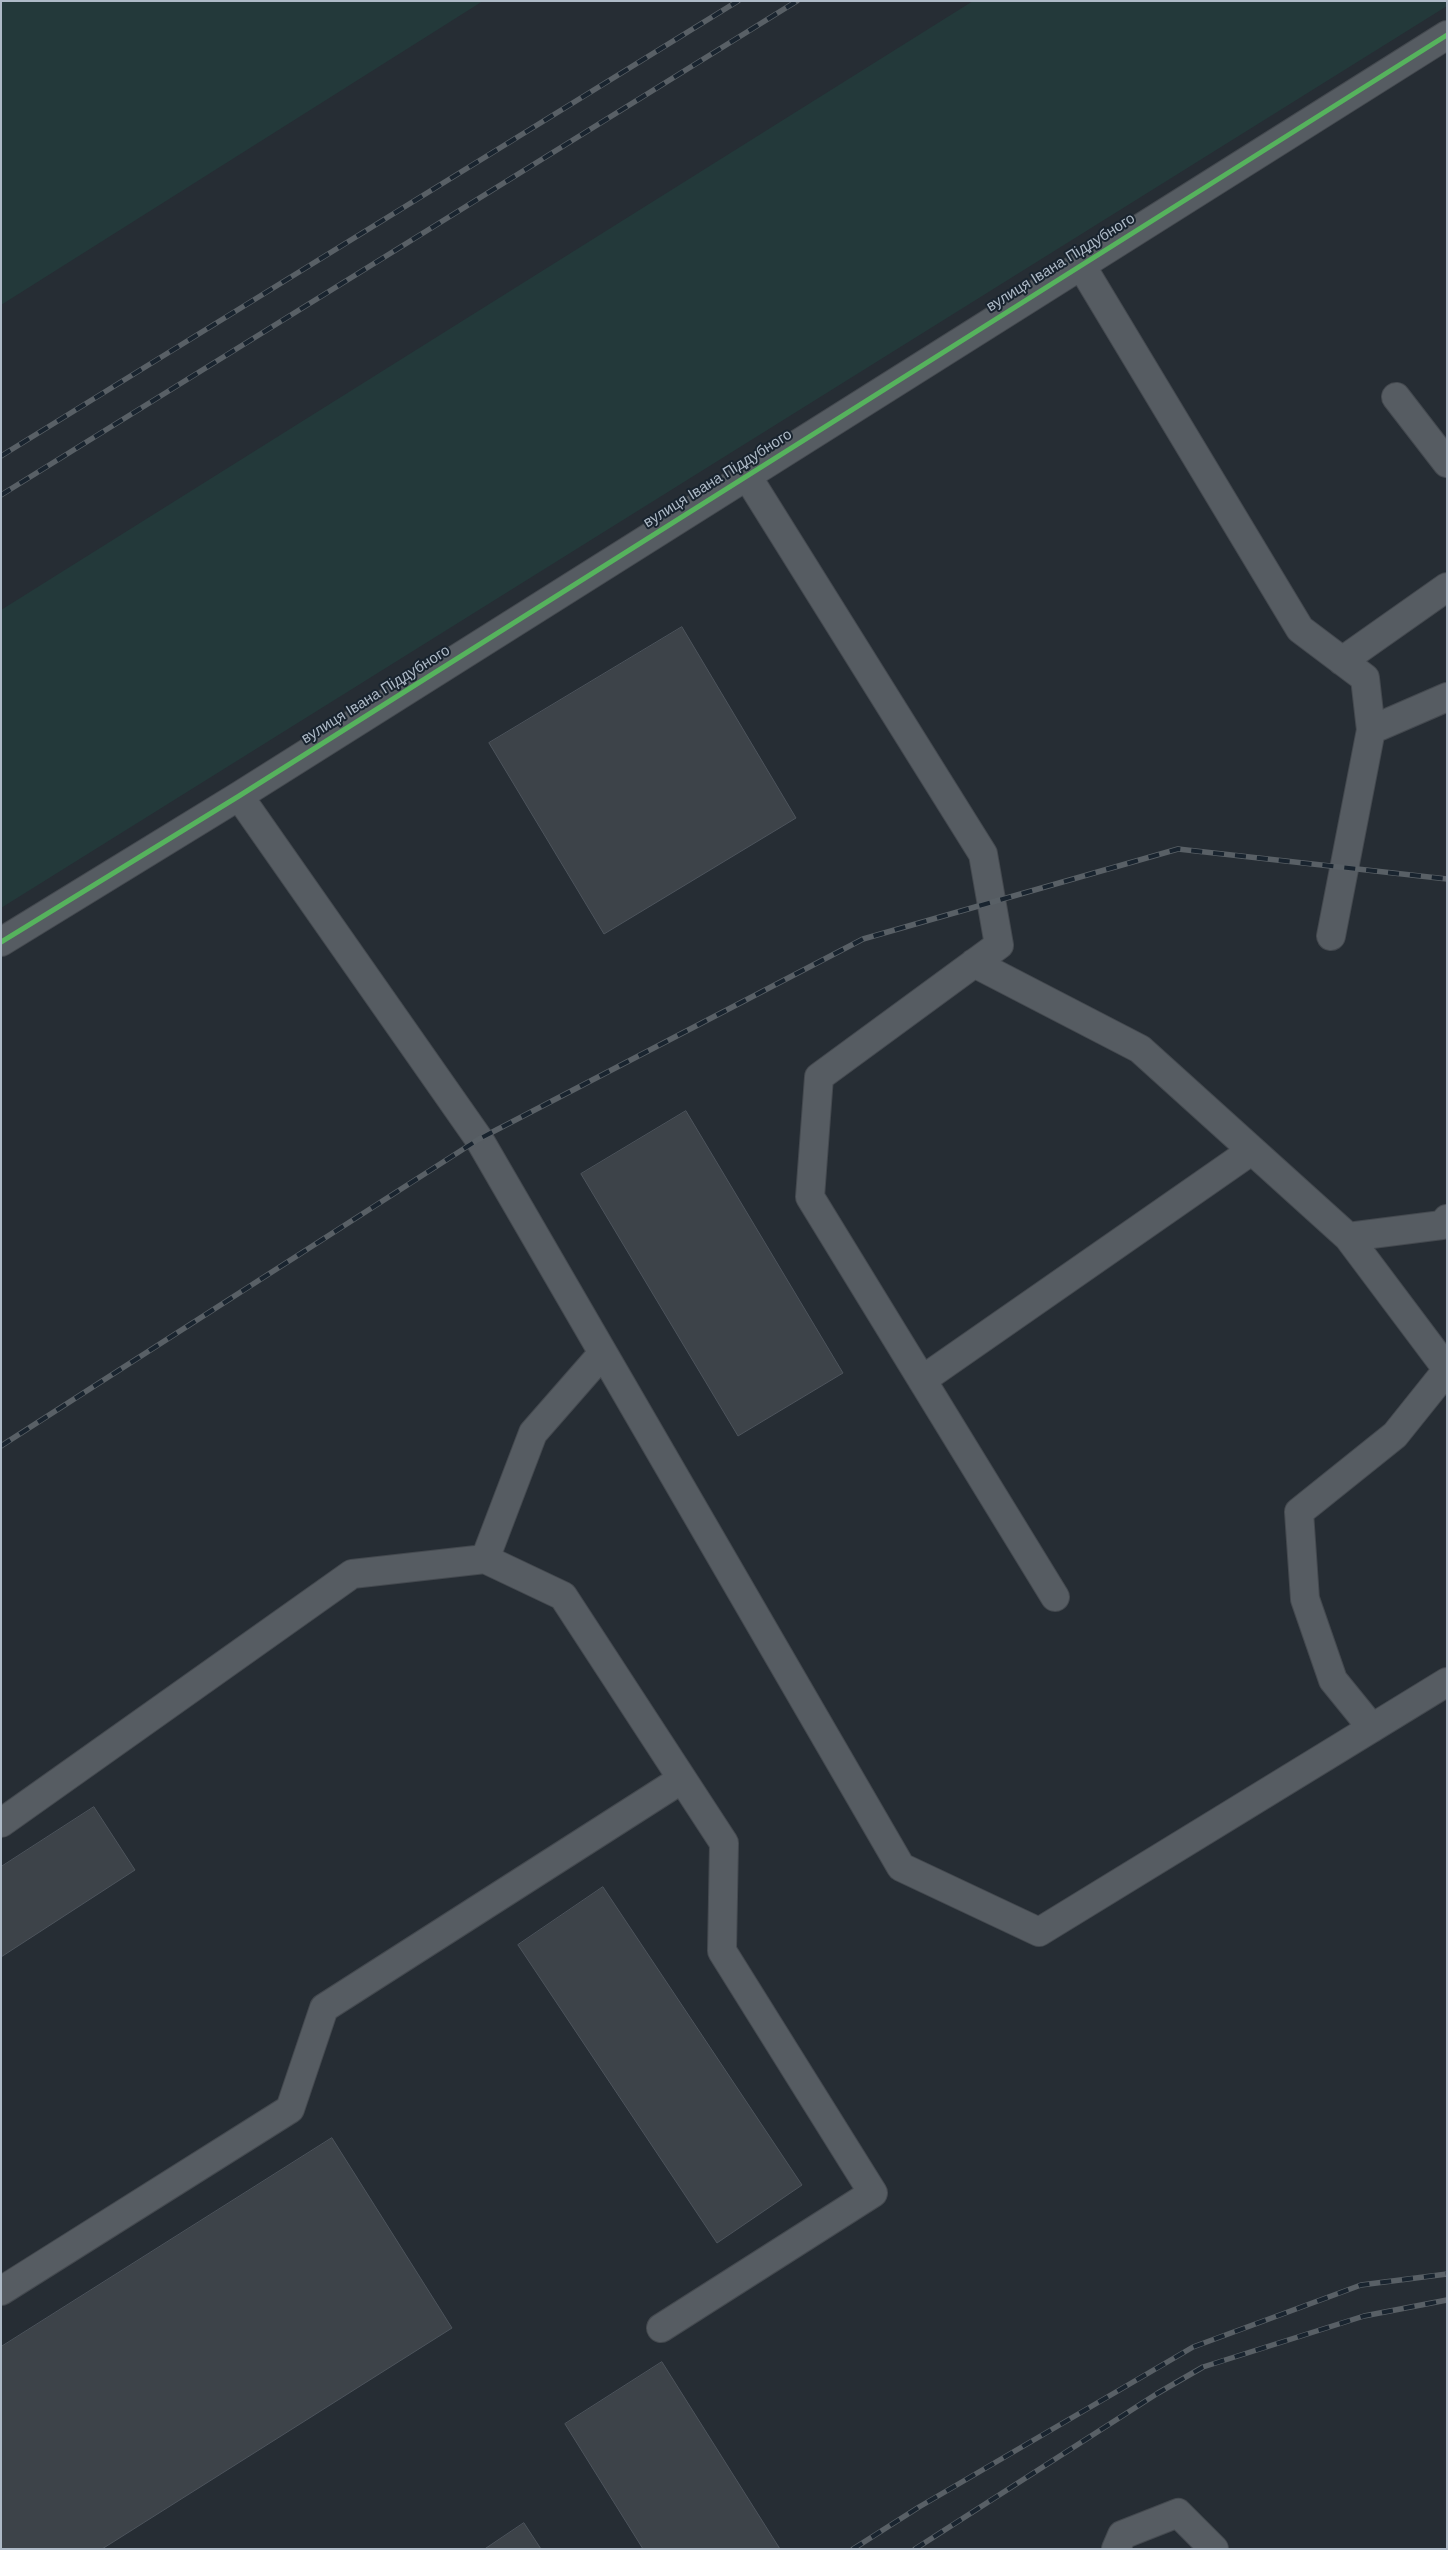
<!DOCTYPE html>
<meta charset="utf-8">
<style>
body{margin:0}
#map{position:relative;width:1448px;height:2550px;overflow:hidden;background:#262d34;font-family:"DM Sans",sans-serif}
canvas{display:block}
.frame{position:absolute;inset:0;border:2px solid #aebac7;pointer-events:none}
</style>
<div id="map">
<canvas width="1448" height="2550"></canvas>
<div class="frame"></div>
</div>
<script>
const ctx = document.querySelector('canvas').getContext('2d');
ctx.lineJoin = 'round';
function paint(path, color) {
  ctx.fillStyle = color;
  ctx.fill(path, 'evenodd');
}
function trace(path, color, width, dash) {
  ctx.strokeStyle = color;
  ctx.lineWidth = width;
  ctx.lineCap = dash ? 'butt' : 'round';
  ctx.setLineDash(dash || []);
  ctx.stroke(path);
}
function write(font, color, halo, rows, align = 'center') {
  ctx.font = font + ' "DM Sans",sans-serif';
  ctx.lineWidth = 4;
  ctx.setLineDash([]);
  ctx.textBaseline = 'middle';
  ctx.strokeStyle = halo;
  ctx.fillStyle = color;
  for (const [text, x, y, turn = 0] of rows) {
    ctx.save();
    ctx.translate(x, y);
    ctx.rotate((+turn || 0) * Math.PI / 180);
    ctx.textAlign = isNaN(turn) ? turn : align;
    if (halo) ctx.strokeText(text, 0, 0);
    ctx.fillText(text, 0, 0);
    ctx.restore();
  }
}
paint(new Path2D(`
 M 1,1 L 483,1 L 1,305 Z
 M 973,1 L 1447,1 L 1447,6 L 1,908 L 1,610 Z`), '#23393a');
const building = new Path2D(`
 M 682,627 L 796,818 L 604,934 L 489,743 Z
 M 686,1111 L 843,1373 L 738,1436 L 581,1174 Z
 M 94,1807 L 135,1870 L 1,1957 L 1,1867 Z
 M 603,1887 L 802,2185 L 717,2243 L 518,1945 Z
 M 332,2138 L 452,2328 L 102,2549 L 1,2549 L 1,2347 Z
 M 662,2362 L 780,2549 L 643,2549 L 565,2424 Z
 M 524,2523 L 541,2549 L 485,2549 Z`);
paint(building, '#3d4349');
trace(building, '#4d545c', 1);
const minor = new Path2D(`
 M 1081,265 L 1300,629 L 1365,678 L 1371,730 L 1331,936
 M 1396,397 L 1447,463
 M 747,476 L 983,854 L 999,945 L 819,1077 L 810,1197 L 1055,1597
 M 1342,661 L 1447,587
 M 1371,730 L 1447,697
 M 239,796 L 479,1139 L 901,1867 L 1039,1932 L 1447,1682
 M 1,942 L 239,796 L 1447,35
 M 974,963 L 1140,1049 L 1348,1237 L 1442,1225 L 1447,1219
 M 1348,1237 L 1447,1369
 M 922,1380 L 1251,1151
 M 485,1559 L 563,1596 L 724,1843 L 722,1951 L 873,2193 L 661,2328
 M 1372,1728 L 1333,1680 L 1305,1599 L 1299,1512 L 1395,1435 L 1447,1370
 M 1,1823 L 352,1574 L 485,1559 L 533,1433 L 603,1353
 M 1,2291 L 290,2109 L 324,2008 L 682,1779
 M 1116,2549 L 1122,2535 L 1178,2513 L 1214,2549`);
trace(minor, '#44494f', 30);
trace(minor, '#565c62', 28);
const rail = new Path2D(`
 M 1,456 L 738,1
 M 1,495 L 797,1
 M 1,1446 L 479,1139 L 863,939 L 1178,849 L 1447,879
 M 853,2549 L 919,2507 L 1193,2347 L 1361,2285 L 1447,2274
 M 915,2549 L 1158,2393 L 1203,2367 L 1364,2316 L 1447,2300`);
trace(rail, '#596066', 5.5);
trace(rail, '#19242f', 4, [11]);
trace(new Path2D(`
 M 1,942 L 239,796 L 1447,35`), '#56b35d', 5);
write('15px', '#aebac7', '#19242f', [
 ["вулиця Івана Піддубного",1061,263,-32],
 ["вулиця Івана Піддубного",718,479,-32],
 ["вулиця Івана Піддубного",376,695,-32]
]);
</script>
